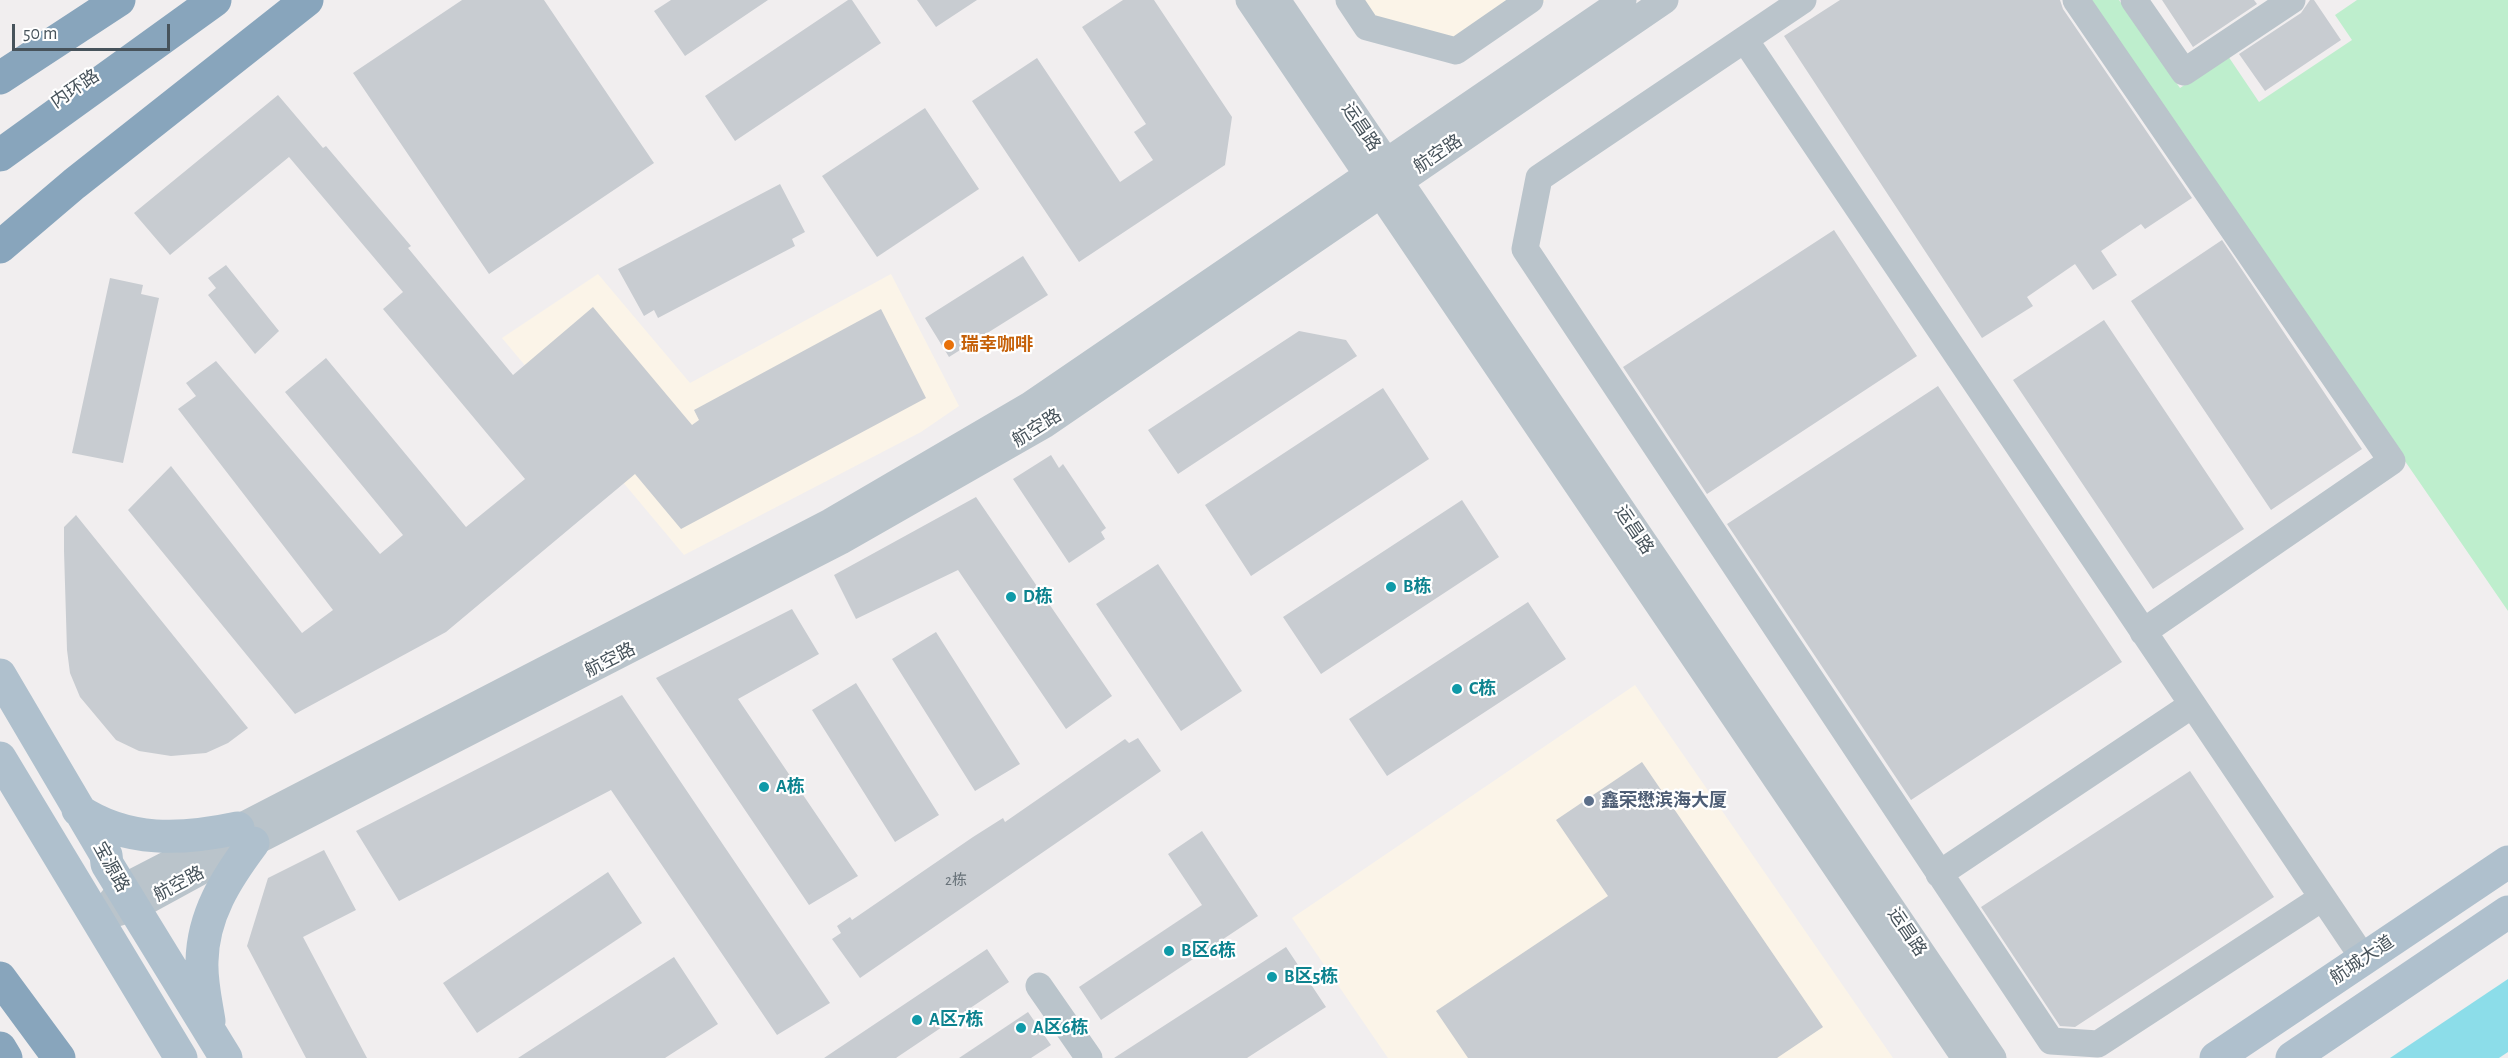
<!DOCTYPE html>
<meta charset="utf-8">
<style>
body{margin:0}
#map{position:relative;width:2508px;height:1058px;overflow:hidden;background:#f1eeef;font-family:"Alegreya Sans",sans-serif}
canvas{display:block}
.scale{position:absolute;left:12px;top:24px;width:158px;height:27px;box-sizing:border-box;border:3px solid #47535b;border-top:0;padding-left:8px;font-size:18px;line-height:21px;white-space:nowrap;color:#47535b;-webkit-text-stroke:4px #fff;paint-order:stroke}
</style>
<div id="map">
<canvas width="2508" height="1058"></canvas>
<div class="scale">50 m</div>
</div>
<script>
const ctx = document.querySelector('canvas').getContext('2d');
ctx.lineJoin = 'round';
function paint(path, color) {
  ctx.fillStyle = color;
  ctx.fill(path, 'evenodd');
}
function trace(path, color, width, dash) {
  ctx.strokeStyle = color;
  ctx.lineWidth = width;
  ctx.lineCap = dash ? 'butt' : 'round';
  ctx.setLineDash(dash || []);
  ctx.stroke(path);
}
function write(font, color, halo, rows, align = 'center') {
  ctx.font = font + ' "Alegreya Sans","Noto Sans SC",sans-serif';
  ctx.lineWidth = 4.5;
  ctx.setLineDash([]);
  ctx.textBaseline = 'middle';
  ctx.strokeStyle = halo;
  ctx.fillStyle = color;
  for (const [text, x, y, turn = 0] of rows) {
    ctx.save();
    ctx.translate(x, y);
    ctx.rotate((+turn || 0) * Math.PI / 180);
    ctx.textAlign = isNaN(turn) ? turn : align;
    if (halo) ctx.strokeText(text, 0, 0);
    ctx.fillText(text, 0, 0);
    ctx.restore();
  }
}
paint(new Path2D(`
 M 1336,0 L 1546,0 L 1459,59 Z
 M 598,274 L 690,383 L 891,274 L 959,406 L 921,432 L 684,555 L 502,338 Z
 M 1635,685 L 1893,1058 L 1388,1058 L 1292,918 Z`), '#fbf4e8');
paint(new Path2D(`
 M 2088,0 L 2119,0 L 2180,88 L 2228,56 L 2259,102 L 2352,40 L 2335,15 L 2357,0 L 2508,0 L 2508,611 Z`), '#beeecd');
paint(new Path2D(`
 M 2508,979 L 2508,1052 L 2499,1058 L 2390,1058 Z`), '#8cdde9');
paint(new Path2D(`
 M 462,0 L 544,0 L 654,163 L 489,274 L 353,73 Z
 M 671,0 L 768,0 L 685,56 L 654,11 Z
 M 848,0 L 852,0 L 881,43 L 735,141 L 705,96 Z
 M 917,0 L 977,0 L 936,27 Z
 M 1123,0 L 1154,0 L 1232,117 L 1225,165 L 1079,262 L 972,101 L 1037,58 L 1120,182 L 1153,160 L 1134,132 L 1146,124 L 1082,27 Z
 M 1840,0 L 2060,0 L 2063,9 L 2192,198 L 2145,229 L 2141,224 L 2101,251 L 2117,275 L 2093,290 L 2075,264 L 2027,297 L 2033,306 L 1982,338 L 1784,36 Z
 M 2162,0 L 2254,0 L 2257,4 L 2193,47 Z
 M 2310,0 L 2314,0 L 2341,40 L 2265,91 L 2239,54 L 2301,13 Z
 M 278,95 L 323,148 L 326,146 L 411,246 L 408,248 L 513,375 L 593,307 L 692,425 L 699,420 L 694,410 L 881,309 L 926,398 L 681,529 L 635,474 L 446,632 L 295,714 L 128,510 L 171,466 L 302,633 L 333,610 L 178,409 L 196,396 L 186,383 L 216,361 L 380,554 L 403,535 L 285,392 L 326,358 L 466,527 L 525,479 L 383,309 L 403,292 L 289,157 L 170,255 L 134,213 Z
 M 925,108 L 979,189 L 877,257 L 822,176 Z
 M 780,184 L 805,232 L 792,239 L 795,246 L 658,318 L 654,310 L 644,316 L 618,269 Z
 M 1834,230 L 1917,356 L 1707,494 L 1623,367 Z
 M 2222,240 L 2362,449 L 2271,510 L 2131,301 Z
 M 1023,256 L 1048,295 L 949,357 L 925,318 Z
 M 226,265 L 279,331 L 255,354 L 208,295 L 216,288 L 208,278 Z
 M 110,278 L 143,285 L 141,294 L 159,298 L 123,463 L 72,453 Z
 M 2104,320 L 2244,529 L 2153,589 L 2013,380 Z
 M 1299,331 L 1346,340 L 1357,356 L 1178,474 L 1148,430 Z
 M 1938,386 L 2122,662 L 1911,800 L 1727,524 Z
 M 1383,388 L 1429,459 L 1251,576 L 1205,505 Z
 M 1051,455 L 1059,468 L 1063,464 L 1106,528 L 1101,532 L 1105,539 L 1069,563 L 1013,479 Z
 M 976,497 L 1112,696 L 1066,729 L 958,570 L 856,619 L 834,575 Z
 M 1462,500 L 1499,557 L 1321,674 L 1283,617 Z
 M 76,515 L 248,728 L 228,743 L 206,753 L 171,756 L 139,751 L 116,740 L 80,697 L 70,673 L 67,650 L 64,551 L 64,527 Z
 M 1158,564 L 1242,691 L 1181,731 L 1096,604 Z
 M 1528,602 L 1566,659 L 1387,776 L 1349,719 Z
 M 792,609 L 819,654 L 738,699 L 858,876 L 809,905 L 656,678 Z
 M 936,632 L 1020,764 L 975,791 L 892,659 Z
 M 856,683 L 939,815 L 895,842 L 812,710 Z
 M 622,695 L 830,1003 L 777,1035 L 611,790 L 399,901 L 356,831 Z
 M 1138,738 L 1161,771 L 860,978 L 832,939 L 841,933 L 837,926 L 850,917 L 852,920 L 973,837 L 1003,818 L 1005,822 L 1125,739 L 1129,743 Z
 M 1642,762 L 1823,1027 L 1777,1058 L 1468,1058 L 1436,1011 L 1608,896 L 1556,820 Z
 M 2190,771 L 2274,897 L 2075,1027 L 2060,1026 L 1981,907 Z
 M 1202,831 L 1258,916 L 1101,1020 L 1079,987 L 1202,905 L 1168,854 Z
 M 324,850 L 356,910 L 303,937 L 367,1058 L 306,1058 L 247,946 L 268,878 Z
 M 608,872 L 642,923 L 477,1033 L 443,983 Z
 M 1286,947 L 1326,1007 L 1247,1058 L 1114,1058 Z
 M 987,949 L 1009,982 L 896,1058 L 824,1058 Z
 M 674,957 L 718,1024 L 665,1058 L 518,1058 Z
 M 1028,1012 L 1051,1045 L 1031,1058 L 959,1058 Z`), '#c8ccd1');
trace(new Path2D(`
 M 1249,0 L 1965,1058
 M 1277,0 L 1993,1058
 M 1349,0 L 1367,27 L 1456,51 L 1530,0
 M 1803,0 L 1539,178 L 1525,249 L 2051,1041 L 2098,1044 L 2322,898
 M 2076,0 L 2392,461 L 2143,632
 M 2134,0 L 2184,72 L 2292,0
 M 1745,40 L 2364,959
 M 1939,874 L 2192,705
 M 110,903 L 122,888 L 830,522 L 1030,405 L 1623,0
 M 96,919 L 134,908 L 253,843 L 841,541 L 1044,425 L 1665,0
 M 1039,986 L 1089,1058`), '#bac4cb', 27);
trace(new Path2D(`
 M 0,675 L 106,855 L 107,864 L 226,1058
 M 0,758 L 181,1058
 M 78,810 C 127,843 182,840 238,828
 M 209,1021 C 206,1002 201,981 202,961 C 203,915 226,879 253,843
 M 2216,1058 L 2508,862
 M 2292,1058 L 2508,912`), '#afc0cd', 33);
trace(new Path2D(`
 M 0,78 L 119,0
 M 0,155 L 215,0
 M 0,247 L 74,184 L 307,0
 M 0,978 L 59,1058
 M 0,1048 L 6,1058`), '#88a5bc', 33);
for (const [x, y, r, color] of [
 [949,345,6,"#e8710a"],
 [1391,587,6,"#0f9aa8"],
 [1011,597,6,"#0f9aa8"],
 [1457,689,6,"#0f9aa8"],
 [764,787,6,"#0f9aa8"],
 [1589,801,6,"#5c6f8a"],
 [1169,951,6,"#0f9aa8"],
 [1272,977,6,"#0f9aa8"],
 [917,1020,6,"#0f9aa8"],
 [1021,1028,6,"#0f9aa8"]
]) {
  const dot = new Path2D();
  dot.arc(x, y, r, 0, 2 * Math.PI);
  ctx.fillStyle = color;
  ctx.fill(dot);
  trace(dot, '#fff', 2);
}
write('15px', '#677178', null, [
 ["2栋",956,880]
]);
write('18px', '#47535b', '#fff', [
 ["内环路",75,89,-34],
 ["运昌路",1361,127,56],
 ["航空路",1438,154,-34],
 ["航空路",1037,428,-32],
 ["运昌路",1634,530,56],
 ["航空路",610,660,-27],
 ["宝源路",111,867,61],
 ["航空路",179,884,-28],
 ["运昌路",1907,932,56],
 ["航城大道",2362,960,-34]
]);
write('bold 18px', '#c56008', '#fff', [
 ["瑞幸咖啡",961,345]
], 'left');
write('bold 18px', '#0d838f', '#fff', [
 ["B栋",1403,587],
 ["D栋",1023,597],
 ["C栋",1469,689],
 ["A栋",776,787],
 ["B区6栋",1181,951],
 ["B区5栋",1284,977],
 ["A区7栋",929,1020],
 ["A区6栋",1033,1028]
], 'left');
write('bold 18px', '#4e5e75', '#fff', [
 ["鑫荣懋滨海大厦",1601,801]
], 'left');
</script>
